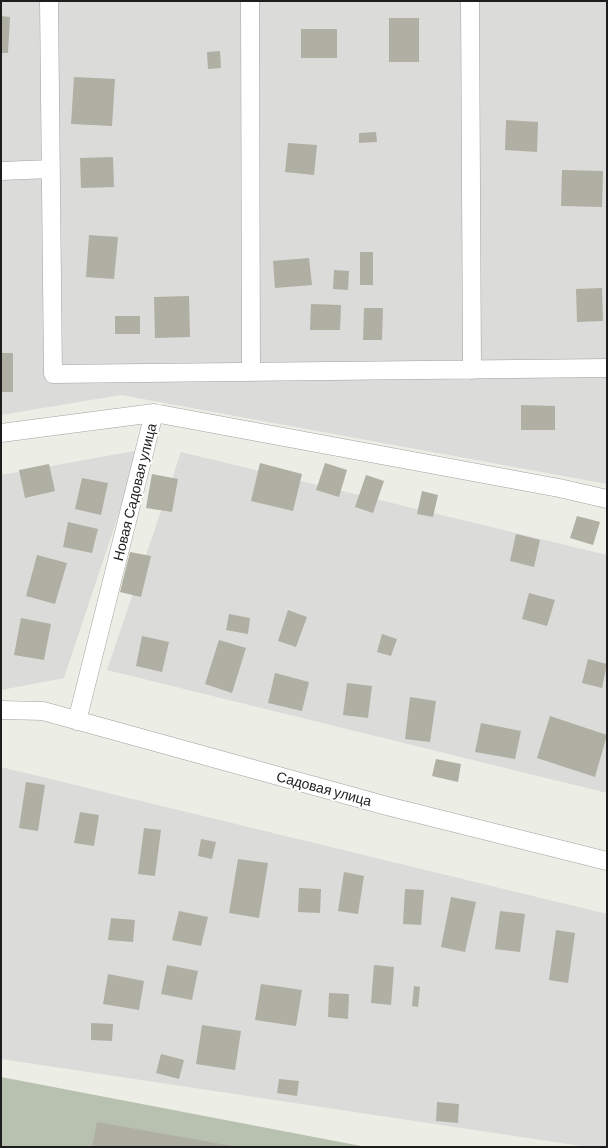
<!DOCTYPE html>
<meta charset="utf-8">
<style>
body{margin:0}
#map{position:relative;width:608px;height:1148px;overflow:hidden;background:#ecede4;font-family:Barlow,sans-serif}
canvas{display:block}
.frame{position:absolute;inset:0;border:2px solid #1d1d1d;pointer-events:none}
</style>
<div id="map">
<canvas width="608" height="1148"></canvas>
<div class="frame"></div>
</div>
<script>
const ctx = document.querySelector('canvas').getContext('2d');
ctx.lineJoin = 'round';
function fill(path, color) { ctx.fillStyle = color; ctx.fill(path, 'evenodd'); }
const shape = rows => new Path2D(rows.map(r => 'M' + r).join(''));
function stroke(path, color, width, dash) { ctx.strokeStyle = color; ctx.lineWidth = width; ctx.lineCap = dash ? 'butt' : 'round'; ctx.setLineDash(dash || []); ctx.stroke(path); }
function label(font, color, halo, rows, align = 'center') {
  ctx.font = font + ' Barlow,sans-serif'; ctx.lineWidth = 4; ctx.setLineDash([]); ctx.textBaseline = 'middle'; ctx.strokeStyle = halo; ctx.fillStyle = color; for (const [text, x, y, turn = 0] of rows) {
    ctx.save(); ctx.translate(x, y); ctx.rotate((+turn || 0) * Math.PI / 180); ctx.textAlign = isNaN(turn) ? turn : align; if (halo) ctx.strokeText(text, 0, 0); ctx.fillText(text, 0, 0); ctx.restore();
  }
}
fill(shape([
 [1,1,607,1,607,484,121,395,1,415],
 [140,450,64,678,1,690,1,475],
 [181,452,607,555,607,793,107,670],
 [1,767,607,914,607,1147,588,1147,1,1059]
]), '#dbdbda');
fill(shape([
 [1,1077,361,1146,361,1147,1,1147]
]), '#b8c1b0');
fill(shape([
 [1,16,10,17,8,53,1,53],
 [389,18,419,18,419,62,389,62],
 [301,29,337,29,337,58,301,58],
 [220,51,221,68,208,69,207,52],
 [74,77,115,79,112,126,71,124],
 [506,120,538,122,537,152,505,150],
 [376,132,377,142,359,143,359,133],
 [288,143,317,145,314,175,285,172],
 [113,157,114,187,81,188,80,158],
 [562,170,603,171,602,207,561,206],
 [89,235,118,237,114,279,86,277],
 [360,252,373,252,373,285,360,285],
 [309,258,312,285,275,288,273,261],
 [334,270,349,271,348,290,333,289],
 [602,288,603,321,577,322,576,289],
 [189,296,190,337,155,338,154,297],
 [311,304,341,305,340,330,310,330],
 [364,308,383,308,382,340,363,340],
 [115,316,140,316,140,334,115,334],
 [1,353,13,353,13,392,1,392],
 [521,405,555,406,555,430,521,430],
 [260,463,302,474,293,511,251,501],
 [325,463,347,470,339,497,316,490],
 [49,464,55,491,25,498,19,470],
 [152,474,178,479,172,512,146,508],
 [366,475,384,481,373,513,355,507],
 [82,478,108,483,101,515,75,509],
 [422,491,438,495,433,517,417,514],
 [577,516,600,522,593,545,570,538],
 [68,522,98,529,92,553,63,547],
 [516,534,540,540,534,567,510,561],
 [130,552,151,556,141,597,120,592],
 [37,555,67,563,55,604,26,596],
 [529,593,555,600,547,626,522,619],
 [288,610,307,617,296,647,278,641],
 [229,614,250,618,248,634,226,630],
 [21,618,51,624,44,660,14,655],
 [382,634,397,639,391,656,377,652],
 [142,636,169,642,162,672,136,666],
 [219,640,246,648,232,693,205,684],
 [588,659,607,664,602,688,582,683],
 [275,673,309,682,302,711,268,703],
 [347,683,372,686,368,718,343,715],
 [410,697,436,701,430,742,405,739],
 [550,716,607,735,595,777,537,758],
 [481,723,521,731,515,759,475,752],
 [436,759,461,764,458,782,432,776],
 [26,782,45,785,38,831,19,828],
 [80,812,99,815,94,846,74,843],
 [144,828,161,830,155,876,138,874],
 [201,839,216,842,212,859,198,856],
 [238,859,268,863,259,918,229,913],
 [344,872,364,876,358,914,338,911],
 [299,888,321,889,320,913,298,912],
 [405,889,424,890,421,925,403,924],
 [451,897,476,902,465,952,441,947],
 [179,911,208,917,201,946,172,940],
 [500,911,525,914,520,952,495,949],
 [111,918,135,920,133,942,108,940],
 [556,930,575,933,568,983,549,980],
 [167,965,198,971,192,1000,161,994],
 [374,965,394,967,391,1005,371,1003],
 [108,974,144,981,139,1010,103,1004],
 [261,984,302,990,296,1026,255,1020],
 [414,986,420,987,418,1007,412,1006],
 [329,993,349,994,348,1019,328,1017],
 [91,1023,113,1024,112,1041,91,1040],
 [202,1025,241,1031,235,1070,196,1064],
 [161,1054,184,1060,179,1079,156,1073],
 [279,1079,299,1081,297,1096,277,1093],
 [437,1102,459,1104,458,1123,436,1121],
 [97,1122,232,1146,232,1147,92,1147]
]), '#afafa3');
const minor = shape([
 [49,1,53,374,607,368],
 [250,1,251,372],
 [470,1,472,370],
 [1,171,51,169],
 [154,413,559,488,607,499],
 [1,433,154,413,77,721],
 [1,710,43,711,387,806,607,861]
]);
stroke(minor, '#a1a1a1', 19);
stroke(minor, '#fff', 18);
label('14px', '#1d1d1d', '#fff', [
 ["Новая Садовая улица",135,492,-76],
 ["Садовая улица",324,789,15]
]);
</script>
